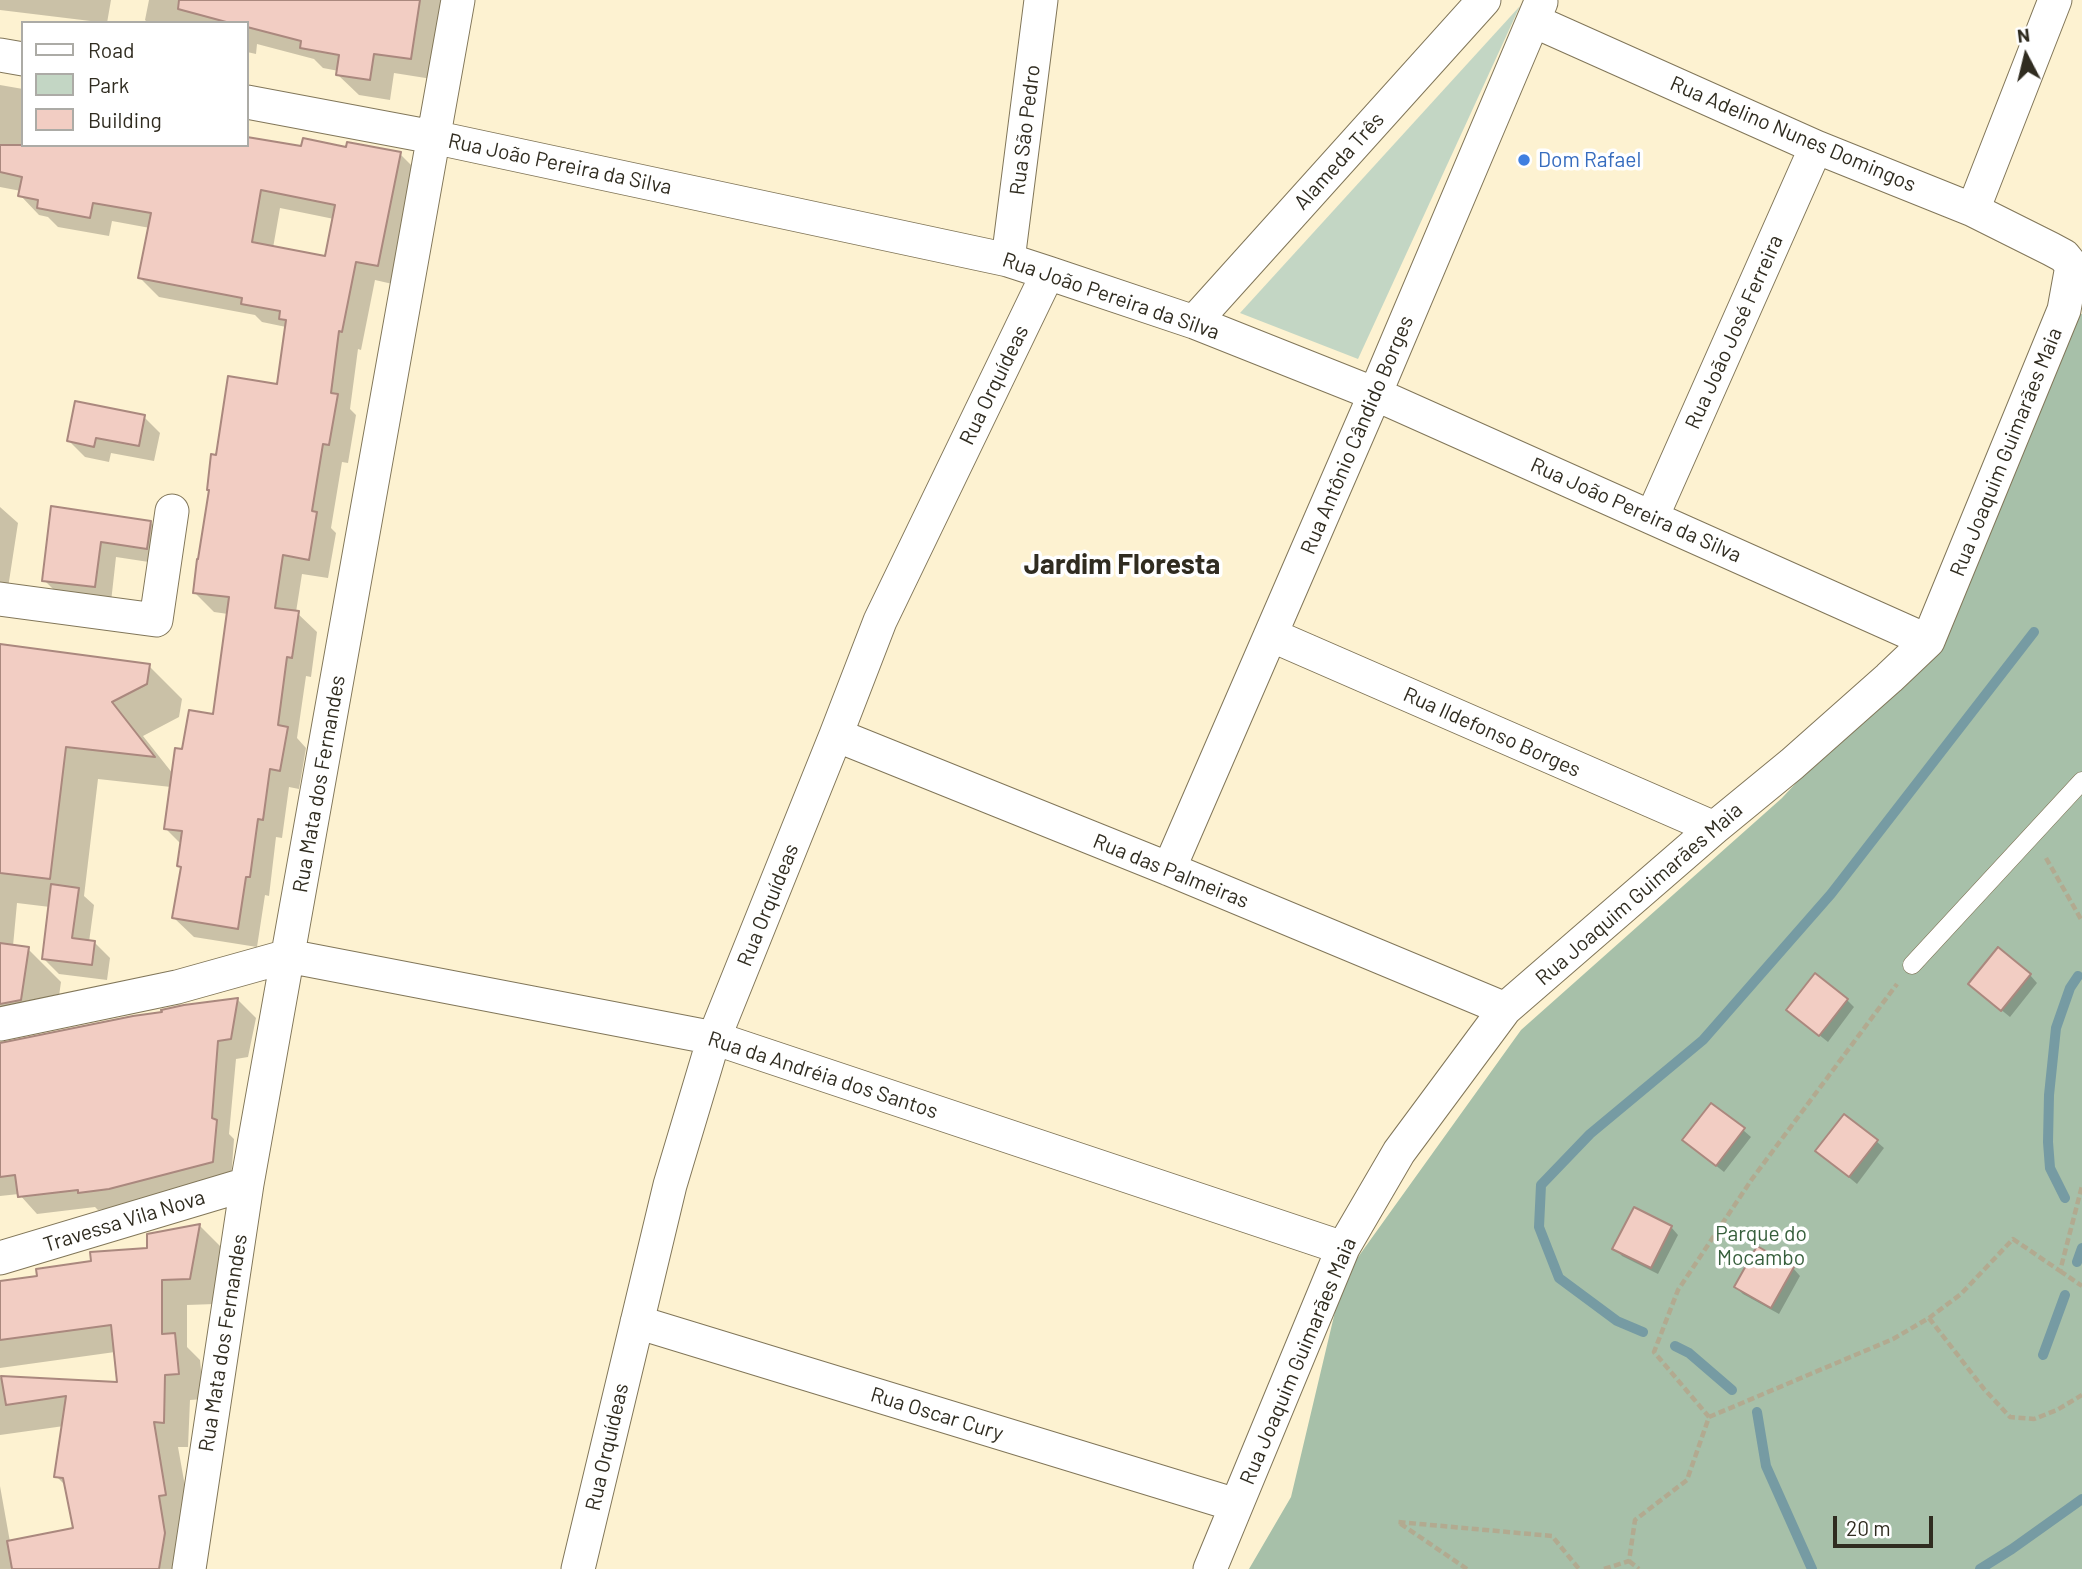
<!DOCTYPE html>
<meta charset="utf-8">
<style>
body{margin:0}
#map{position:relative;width:2082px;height:1569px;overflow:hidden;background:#fdf2d1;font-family:Barlow,sans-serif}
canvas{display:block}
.legend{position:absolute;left:21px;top:21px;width:228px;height:126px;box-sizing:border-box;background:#fff;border:2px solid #acaba6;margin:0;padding:9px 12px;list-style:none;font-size:21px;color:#302c20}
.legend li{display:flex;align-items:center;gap:14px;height:35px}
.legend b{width:35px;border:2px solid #acaba6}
.north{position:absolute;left:1991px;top:21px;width:70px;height:70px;-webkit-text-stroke:5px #fff;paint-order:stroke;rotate:353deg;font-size:19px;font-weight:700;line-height:28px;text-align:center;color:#302c20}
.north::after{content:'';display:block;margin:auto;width:24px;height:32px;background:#302c20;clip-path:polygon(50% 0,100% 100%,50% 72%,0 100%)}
.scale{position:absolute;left:1833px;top:1516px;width:100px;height:32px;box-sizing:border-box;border:4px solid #302c20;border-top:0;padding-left:9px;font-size:21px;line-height:24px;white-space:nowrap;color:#302c20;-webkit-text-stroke:5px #fff;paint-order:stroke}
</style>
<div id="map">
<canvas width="2082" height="1569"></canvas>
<ul class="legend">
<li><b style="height:9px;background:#fff"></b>Road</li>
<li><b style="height:19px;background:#c3d6c4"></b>Park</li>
<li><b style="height:19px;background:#f2cdc3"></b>Building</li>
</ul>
<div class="north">N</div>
<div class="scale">20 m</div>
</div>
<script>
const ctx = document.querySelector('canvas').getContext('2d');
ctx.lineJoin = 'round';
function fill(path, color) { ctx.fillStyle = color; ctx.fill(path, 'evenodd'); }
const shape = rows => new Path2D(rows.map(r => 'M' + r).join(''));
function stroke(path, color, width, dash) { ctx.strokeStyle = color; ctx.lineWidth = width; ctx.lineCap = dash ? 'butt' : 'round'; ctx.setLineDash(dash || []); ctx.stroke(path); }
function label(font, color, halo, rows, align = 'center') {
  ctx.font = font + ' Barlow,sans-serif'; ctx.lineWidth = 7; ctx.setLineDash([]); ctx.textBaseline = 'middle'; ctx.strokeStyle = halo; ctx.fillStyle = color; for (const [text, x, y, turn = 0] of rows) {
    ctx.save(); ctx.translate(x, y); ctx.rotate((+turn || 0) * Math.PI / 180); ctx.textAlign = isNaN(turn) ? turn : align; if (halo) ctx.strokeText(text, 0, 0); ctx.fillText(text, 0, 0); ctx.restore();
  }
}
fill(shape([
 [1520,6,1358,359,1240,313]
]), '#c3d6c4');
fill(shape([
 [2064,310,2082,314,2082,1569,1249,1569,1291,1497,1343,1278,1521,1030,1782,798,1928,641]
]), '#a7c0a9');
fill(shape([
 [0,0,111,0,107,23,0,10],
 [149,0,443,0,432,79,394,73,390,100,359,95,338,75,339,71,323,68,314,59,257,44,256,54,247,52,247,23,148,23,145,20],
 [0,85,23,89,23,145,247,145,247,138,303,148,347,149,400,154,419,173,397,285,375,280,361,350,358,349,350,409,356,415,348,463,342,462,331,528,336,533,328,578,302,574,296,612,317,632,311,677,306,676,297,738,306,748,299,789,289,787,282,838,276,837,269,896,265,895,257,947,194,937,174,918,182,869,179,866,182,845,165,828,171,787,98,779,84,896,94,905,89,942,94,942,110,958,107,980,59,974,44,959,50,907,17,903,13,946,28,949,61,982,55,1024,0,1016,0,646,149,666,182,699,179,717,143,736,173,774,183,751,214,716,228,614,214,612,195,593,217,457,278,386,286,327,262,322,255,315,159,297,140,278,150,228,112,221,109,236,58,227,48,217,39,215,20,195,21,191,0,187],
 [280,208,334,219,326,258,273,248],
 [144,417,160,433,154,461,111,453,109,462,85,457,69,441],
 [0,507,18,523,8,588,0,587],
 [53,508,150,522,166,538,162,564,116,557,111,602,60,596,44,580],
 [2030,975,2037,983,2010,1017,1978,991],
 [238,1000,256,1018,248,1057,236,1059,229,1134,234,1139,231,1180,128,1206,98,1210,95,1207,37,1214,19,1194,0,1196,0,1057,184,1007],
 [1847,1000,1854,1007,1828,1042,1788,1010],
 [1743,1130,1751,1137,1724,1172,1684,1140],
 [1876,1141,1884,1148,1857,1184,1817,1151],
 [200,1226,225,1251,215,1304,187,1305,187,1347,200,1360,204,1399,190,1400,188,1447,178,1447,191,1520,188,1569,0,1569,0,1486,10,1542,75,1530,66,1486,56,1476,64,1426,0,1435,0,1378,119,1383,115,1352,0,1368,0,1283,39,1277,149,1249,149,1236],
 [1671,1227,1678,1235,1658,1274,1622,1256,1615,1248],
 [1793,1268,1800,1276,1779,1314,1743,1294,1736,1287]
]), '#0003');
stroke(shape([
 [2065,1198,2050,1168,2048,1142,2049,1095,2056,1028,2070,988,2078,976],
 [2077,1262,2082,1248],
 [1643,1332,1617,1321,1559,1278,1539,1227,1541,1185,1590,1134,1703,1040,1831,894,2034,632],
 [1675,1346,1689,1353,1732,1390],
 [2043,1355,2065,1295],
 [1757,1412,1766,1466,1812,1569],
 [1980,1569,2012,1549,2082,1499]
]), '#769ba3', 10);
const building = shape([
 [179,0,420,0,411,59,374,54,370,80,336,75,339,55,300,48,301,41,247,27,247,23,230,23,178,9,179,0],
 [247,137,301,146,303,138,346,147,347,142,401,152,378,266,356,262,342,332,339,331,331,393,338,394,329,445,323,444,312,511,317,512,309,560,283,555,275,608,299,611,292,658,287,657,278,725,288,727,280,771,270,769,263,820,258,819,250,877,246,877,238,929,172,918,181,867,177,866,182,831,164,829,175,748,182,749,189,710,213,714,229,597,193,593,197,559,198,559,209,490,207,490,211,454,216,455,228,376,277,384,286,320,279,319,280,311,241,304,242,298,138,278,151,213,93,203,90,218,37,208,38,200,18,196,22,177,0,172,0,145,247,145,247,137],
 [261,190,335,205,325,256,252,242,261,190],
 [75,401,145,415,139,446,96,438,94,447,67,441,75,401],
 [51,506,151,521,147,549,101,542,95,587,42,581,51,506],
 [0,644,150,664,147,684,112,702,155,757,66,747,50,879,0,873,0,644],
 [51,884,79,888,72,938,95,941,92,965,42,959,51,884],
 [0,943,29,947,21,1000,0,1004,0,943],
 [1998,947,2031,974,2001,1011,1968,984,1998,947],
 [1815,973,1848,999,1819,1036,1786,1010,1815,973],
 [238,998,231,1039,218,1041,212,1118,217,1120,213,1162,109,1189,78,1193,78,1190,18,1197,15,1175,0,1177,0,1043,133,1016,162,1012,161,1010,184,1005,238,998],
 [1711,1103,1745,1128,1716,1166,1682,1140,1711,1103],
 [1844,1114,1878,1140,1849,1177,1815,1151,1844,1114],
 [1634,1207,1672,1226,1651,1268,1612,1249,1634,1207],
 [200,1224,190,1279,162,1280,162,1334,175,1333,179,1374,165,1375,164,1423,154,1422,166,1495,159,1496,165,1533,159,1569,12,1569,7,1541,73,1528,63,1478,54,1477,66,1396,6,1405,1,1376,117,1382,111,1325,0,1340,0,1281,37,1276,36,1269,91,1261,90,1252,147,1248,147,1234,200,1224],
 [1757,1246,1794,1267,1771,1308,1734,1287,1757,1246]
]);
fill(building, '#f2cdc3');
stroke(building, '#aa887e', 2);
const lane = shape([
 [1912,965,2082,781]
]);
const street = shape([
 [0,55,23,59],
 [247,102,433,137,1008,260,1048,273,1194,322,1375,394,1928,641],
 [1973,210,2055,0],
 [1008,260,1041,0],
 [1194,322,1484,0],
 [1652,517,1816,147],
 [0,599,156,620,172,511],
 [1271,635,1714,828],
 [836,735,1169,869,1505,1009],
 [1169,869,1375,394,1541,2],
 [0,1024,177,987,288,956,714,1038,1343,1248],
 [0,1258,247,1184],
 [637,1322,1236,1505],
 [189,1569,247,1184,458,0],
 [578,1569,670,1185,714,1038,836,735,880,621,1048,273],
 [1210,1569,1343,1248,1399,1152,1505,1009,1714,828,1792,764,1889,678,1928,641,2064,310,2072,266,2064,256,2051,249,1973,210,1816,147,1534,21]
]);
stroke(lane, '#817659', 19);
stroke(street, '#817659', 35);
stroke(shape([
 [2046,858,2082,921],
 [2060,1271,2082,1286],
 [1929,1318,1984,1389,2010,1417,2034,1419,2057,1410,2082,1395],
 [1709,1417,1893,1339,1929,1318,1961,1294,2013,1239,2060,1271,2082,1186],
 [1629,1561,1639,1569],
 [1467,1569,1398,1522,1552,1536,1579,1569],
 [1604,1569,1629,1561,1635,1520,1687,1480,1709,1417,1654,1352,1678,1290,1752,1179,1897,984]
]), '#b2aa90', 4.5, [7, 3.5]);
stroke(lane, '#fff', 18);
stroke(street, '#fff', 33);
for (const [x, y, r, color] of [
 [1524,160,7,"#3f7fe0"]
]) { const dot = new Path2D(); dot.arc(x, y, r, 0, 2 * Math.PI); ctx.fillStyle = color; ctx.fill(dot); stroke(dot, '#fff', 2.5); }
label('21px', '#302c20', '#fff', [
 ["Rua São Pedro",1025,130,-83],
 ["Rua Adelino Nunes Domingos",1793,134,23],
 ["Alameda Três",1339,161,-48],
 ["Rua João Pereira da Silva",560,164,12],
 ["Rua João Pereira da Silva",1111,296,19],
 ["Rua João José Ferreira",1734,332,-66],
 ["Rua Orquídeas",994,385,-64],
 ["Rua Antônio Cândido Borges",1357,435,-67],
 ["Rua Joaquim Guimarães Maia",2006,452,-68],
 ["Rua João Pereira da Silva",1636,510,24],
 ["Rua Ildefonso Borges",1492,732,24],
 ["Rua Mata dos Fernandes",319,784,-80],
 ["Rua das Palmeiras",1171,871,22],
 ["Rua Joaquim Guimarães Maia",1639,894,-41],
 ["Rua Orquídeas",768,905,-68],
 ["Rua da Andréia dos Santos",823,1075,18],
 ["Travessa Vila Nova",124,1221,-17],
 ["Rua Mata dos Fernandes",223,1343,-81],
 ["Rua Joaquim Guimarães Maia",1298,1361,-67],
 ["Rua Oscar Cury",937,1414,17],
 ["Rua Orquídeas",607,1447,-77]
]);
label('21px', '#366cbe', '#fff', [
 ["Dom Rafael",1538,160]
], 'left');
label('21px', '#375f3c', '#fff', [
 ["Parque do",1761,1234],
 ["Mocambo",1761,1258]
]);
label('bold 28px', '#302c20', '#fff', [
 ["Jardim Floresta",1122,565]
]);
</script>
